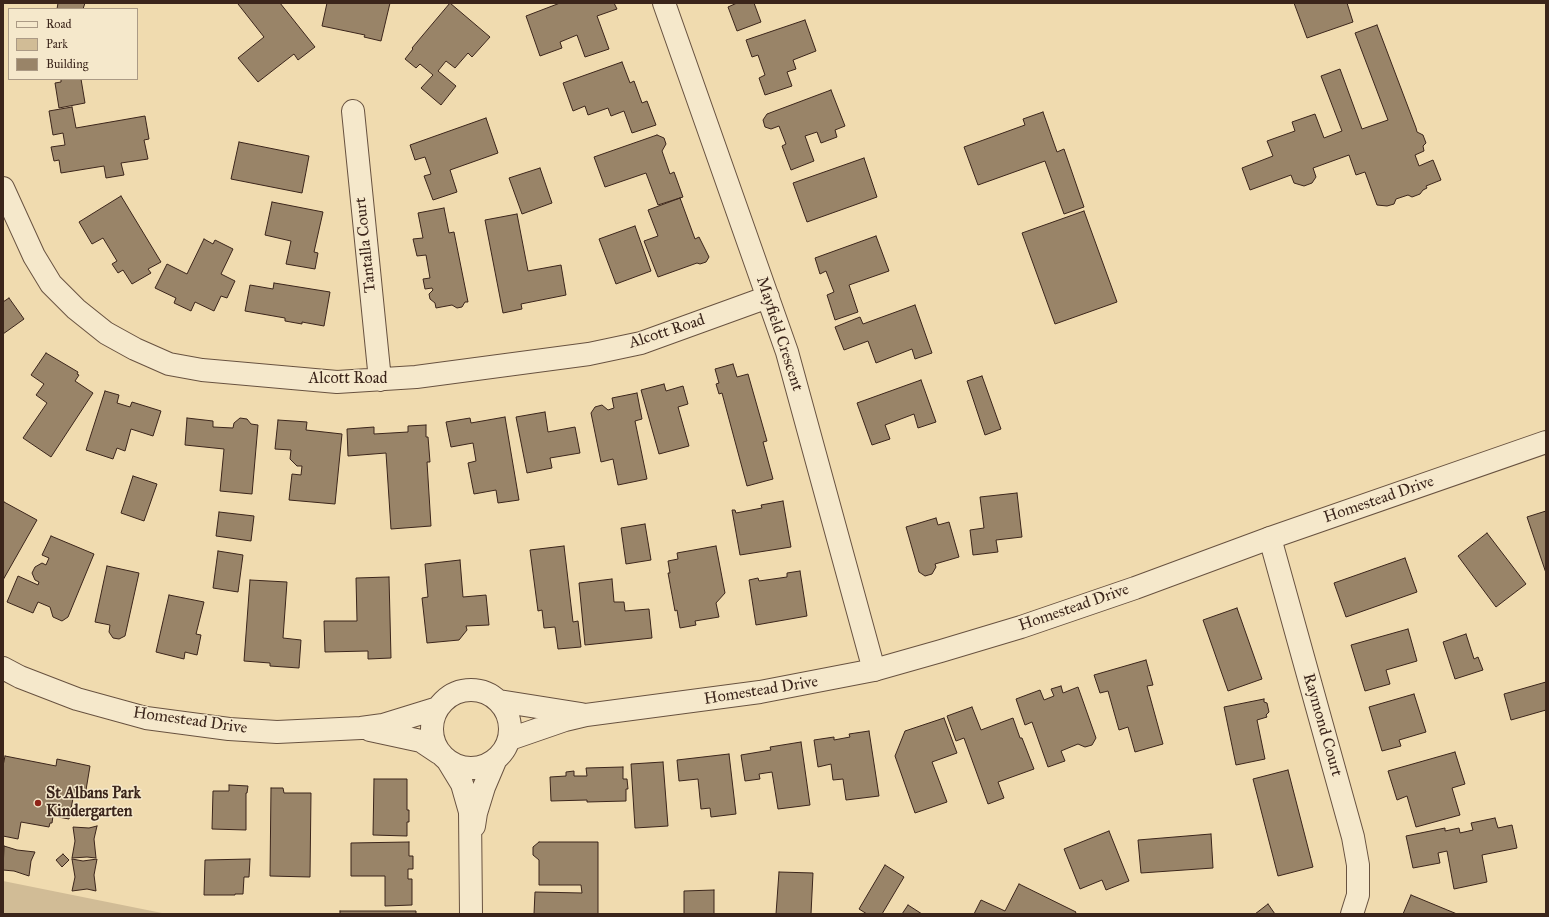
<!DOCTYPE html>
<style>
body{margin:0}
#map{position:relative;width:1549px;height:917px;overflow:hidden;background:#f0dbaf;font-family:"IM FELL Great Primer",serif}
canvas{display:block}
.frame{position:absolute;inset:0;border:4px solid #3b251b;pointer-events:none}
.legend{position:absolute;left:8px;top:8px;width:130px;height:72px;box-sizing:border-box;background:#f5e8cb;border:1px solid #ab9a85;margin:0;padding:5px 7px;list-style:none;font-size:12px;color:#3b251b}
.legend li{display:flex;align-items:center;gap:8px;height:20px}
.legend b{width:20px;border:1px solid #ab9a85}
</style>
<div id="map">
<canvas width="1549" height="917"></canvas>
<div class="frame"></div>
<ul class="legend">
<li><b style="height:5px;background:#f5e8cb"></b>Road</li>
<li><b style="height:11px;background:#d1bc96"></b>Park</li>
<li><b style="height:11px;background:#998468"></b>Building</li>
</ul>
</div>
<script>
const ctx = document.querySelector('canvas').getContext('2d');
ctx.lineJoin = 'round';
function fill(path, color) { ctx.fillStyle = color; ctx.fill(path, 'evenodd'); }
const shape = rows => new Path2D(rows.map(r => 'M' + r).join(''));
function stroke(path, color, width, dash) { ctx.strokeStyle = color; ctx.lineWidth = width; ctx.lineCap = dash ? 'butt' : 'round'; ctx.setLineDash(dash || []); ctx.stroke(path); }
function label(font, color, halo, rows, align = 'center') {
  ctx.font = font + ' "IM FELL Great Primer",serif'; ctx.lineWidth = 3; ctx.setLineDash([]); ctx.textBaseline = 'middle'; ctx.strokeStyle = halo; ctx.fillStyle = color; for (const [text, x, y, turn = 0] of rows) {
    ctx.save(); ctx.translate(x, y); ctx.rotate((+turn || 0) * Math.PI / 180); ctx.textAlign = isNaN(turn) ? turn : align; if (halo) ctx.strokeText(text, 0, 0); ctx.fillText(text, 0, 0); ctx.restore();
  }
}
fill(shape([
 [3,881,167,914,3,914]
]), '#d1bc96');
const building = shape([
 [58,3,85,3,83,9,57,9,58,3],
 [240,3,280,3,315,47,298,60,294,54,258,82,238,58,264,37,238,4,240,3],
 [327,3,390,3,381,41,364,37,365,35,322,26,327,3],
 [450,3,490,37,472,57,468,53,455,68,446,61,438,71,456,86,441,105,421,88,433,75,420,64,416,68,405,59,413,49,412,48,450,3],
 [560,3,614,3,617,9,597,16,609,49,585,57,577,35,560,42,562,48,540,56,526,16,560,3],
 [737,3,754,3,761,22,737,31,728,7,737,3],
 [1294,3,1347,3,1353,22,1307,38,1294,3],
 [805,20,816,51,793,60,796,69,787,72,792,86,765,95,759,78,765,75,758,55,752,57,746,40,805,20],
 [1377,25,1416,128,1417,132,1423,135,1426,143,1423,146,1424,151,1415,155,1419,166,1433,160,1441,180,1426,186,1427,188,1423,190,1420,194,1412,197,1408,195,1396,199,1394,204,1387,206,1377,205,1365,172,1356,175,1349,155,1313,168,1316,177,1312,183,1304,186,1294,183,1291,175,1250,190,1242,168,1273,156,1267,141,1295,131,1292,122,1315,114,1324,138,1342,131,1321,76,1340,69,1362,129,1388,120,1355,33,1377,25],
 [622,62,630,83,634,81,642,103,647,101,656,125,632,133,624,111,611,116,608,108,588,115,585,106,573,111,563,83,622,62],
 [61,79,81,79,85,103,59,108,55,83,61,82,61,79],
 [831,90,845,126,835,130,837,137,821,143,817,132,805,136,814,161,791,170,782,146,786,144,779,126,771,129,765,127,763,120,767,114,831,90],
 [72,107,76,128,145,116,149,139,144,140,148,159,121,163,124,175,106,178,104,166,61,173,59,160,54,161,51,147,65,145,63,133,53,135,49,111,72,107],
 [1043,112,1057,152,1064,149,1084,207,1064,214,1045,161,978,185,964,147,1025,125,1023,119,1043,112],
 [486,118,498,153,450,170,457,192,433,200,424,176,431,174,425,157,415,160,410,145,486,118],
 [657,135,664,138,666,144,662,151,670,174,674,172,683,197,658,205,646,173,605,187,594,157,657,135],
 [239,142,309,156,302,193,231,179,239,142],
 [864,158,877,197,807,222,793,183,864,158],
 [540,168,552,203,522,214,509,178,540,168],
 [121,196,161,262,148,269,151,273,132,284,123,270,118,273,112,264,117,261,103,238,92,244,79,222,121,196],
 [680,198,695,239,699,237,709,257,706,262,700,264,697,263,658,277,644,241,658,236,648,210,680,198],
 [272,202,323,212,314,252,318,253,315,269,286,264,291,241,265,235,272,202],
 [444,208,449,233,454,232,468,302,465,302,462,307,457,308,452,305,436,308,435,303,430,299,429,294,433,290,432,288,425,289,423,279,430,278,426,255,417,256,413,239,423,238,418,213,444,208],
 [1084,211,1117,302,1055,324,1022,233,1084,211],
 [517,214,528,271,561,265,566,295,521,304,522,309,503,313,485,220,517,214],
 [635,226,651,271,616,284,599,239,635,226],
 [876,236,889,271,849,285,858,312,835,320,827,295,834,292,826,271,820,274,815,258,876,236],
 [204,239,213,244,215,240,233,249,221,274,235,281,227,298,221,296,214,311,195,302,191,311,174,303,176,298,155,288,167,264,187,274,204,239],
 [274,283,330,292,324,326,302,322,302,324,285,321,285,318,245,311,250,285,273,289,274,283],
 [9,298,24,319,3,334,3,302,9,298],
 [915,305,932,353,915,359,912,349,876,363,868,341,844,350,835,327,860,317,863,324,915,305],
 [46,353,78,372,77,374,79,375,75,381,93,393,51,457,23,438,47,403,36,395,44,384,31,375,46,353],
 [733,364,737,377,748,374,767,441,763,442,773,479,747,486,722,393,719,394,716,384,719,383,715,369,733,364],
 [982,376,1001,429,985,435,967,381,982,376],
 [921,380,936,422,918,428,914,414,885,425,890,439,872,445,857,403,921,380],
 [664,384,666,391,683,386,688,404,678,407,689,446,659,454,641,390,664,384],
 [105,391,119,395,117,403,130,407,132,402,161,411,153,436,131,429,125,451,117,448,113,459,86,450,105,391],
 [637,393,642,419,635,421,647,479,618,485,613,459,601,462,591,413,595,407,602,405,608,410,614,408,612,398,637,393],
 [545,412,548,432,575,427,580,453,550,458,552,468,527,473,516,417,545,412],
 [505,417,519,500,498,503,496,490,474,494,468,463,476,461,473,443,451,447,446,422,470,418,471,423,505,417],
 [187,418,213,421,213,427,233,428,234,423,240,418,247,419,251,424,258,425,252,494,220,491,224,449,185,445,187,418],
 [278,420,307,422,306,430,342,434,335,504,289,500,292,474,301,475,302,466,297,466,290,459,291,450,275,449,278,420],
 [426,425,426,437,428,437,430,462,427,462,431,526,391,529,386,453,348,456,347,429,374,427,374,434,408,432,408,426,426,425],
 [133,476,157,484,144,521,121,513,133,476],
 [1017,493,1022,537,996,540,998,552,973,555,970,530,984,528,980,497,1017,493],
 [783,501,791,547,740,555,732,510,735,510,736,513,762,508,761,505,783,501],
 [4,502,37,520,3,580,3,503,4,502],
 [1546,511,1546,573,1527,517,1546,511],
 [219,512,254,516,251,541,216,536,219,512],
 [936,518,938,525,949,522,959,557,935,564,936,567,932,574,925,576,919,572,906,527,936,518],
 [645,524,651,560,626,564,621,528,645,524],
 [1487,533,1526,584,1496,607,1458,556,1487,533],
 [51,536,94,554,68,617,62,621,53,617,50,607,38,602,33,613,7,602,18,576,38,585,39,582,35,580,32,573,35,567,42,563,46,565,49,558,42,555,51,536],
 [564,546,573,622,578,621,581,647,558,649,555,627,544,628,542,610,538,611,530,550,564,546],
 [716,546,725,593,716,603,719,617,695,621,696,625,680,628,677,610,675,611,668,573,670,573,668,561,678,559,677,553,716,546],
 [218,551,243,555,238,592,213,588,218,551],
 [1405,558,1417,592,1346,617,1334,583,1405,558],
 [460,560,463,597,486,595,489,625,466,626,467,630,459,640,427,643,422,598,428,597,425,564,460,560],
 [107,566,139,573,125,636,119,639,113,638,109,632,110,625,95,622,107,566],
 [800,571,807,616,756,625,749,580,758,578,759,581,787,577,787,573,800,571],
 [389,577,391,658,368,659,368,651,325,652,324,621,357,621,356,578,389,577],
 [612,579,614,602,624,602,625,611,649,609,652,638,585,645,579,583,612,579],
 [250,580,287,582,283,638,301,640,299,668,270,666,270,663,244,661,250,580],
 [169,595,204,602,196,634,201,635,197,655,185,652,184,659,156,652,169,595],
 [1237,608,1262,679,1228,691,1203,620,1237,608],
 [1408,629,1417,661,1386,670,1390,684,1365,691,1351,645,1408,629],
 [1466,634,1474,659,1478,657,1483,670,1455,679,1443,642,1466,634],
 [1146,660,1153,685,1147,686,1163,744,1135,752,1128,727,1119,730,1108,691,1100,693,1094,675,1146,660],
 [1546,682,1546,710,1511,720,1504,694,1546,682],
 [1061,686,1063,693,1078,687,1096,738,1092,745,1085,747,1078,744,1061,751,1065,761,1048,767,1032,722,1025,725,1016,699,1040,690,1044,700,1054,696,1051,689,1061,686],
 [1414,694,1426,732,1399,740,1401,746,1382,751,1369,707,1414,694],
 [1264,699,1264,702,1267,703,1269,712,1266,715,1267,717,1257,720,1265,759,1236,765,1224,707,1264,699],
 [972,707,981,730,1013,718,1020,738,1022,738,1034,769,998,782,1004,798,988,804,964,738,956,741,947,716,972,707],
 [944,718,957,753,932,762,947,802,915,813,895,756,905,731,944,718],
 [869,731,879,796,846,800,843,779,833,780,831,764,818,767,814,740,834,737,834,740,850,737,849,734,869,731],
 [801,742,810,805,778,809,772,772,759,774,760,779,745,781,741,755,771,750,770,747,801,742],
 [1455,752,1465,784,1452,788,1460,815,1416,827,1407,796,1397,800,1388,771,1455,752],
 [729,754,736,814,711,817,710,808,701,809,698,779,679,781,677,760,729,754],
 [5,756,56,766,57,759,90,766,86,790,75,788,69,819,53,816,52,823,50,823,49,827,21,822,18,839,3,836,3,766,5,756],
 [663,762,668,826,635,828,631,764,663,762],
 [623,767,623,779,627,779,628,789,626,789,626,801,587,802,587,800,551,801,550,777,566,776,566,772,574,771,574,776,587,776,586,768,623,767],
 [1288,770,1313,867,1278,876,1253,779,1288,770],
 [374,779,407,779,407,810,409,810,409,822,407,822,407,836,373,835,374,779],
 [229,785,248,786,247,793,246,793,246,830,212,829,213,791,229,791,229,785],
 [271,788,283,788,284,793,311,793,310,877,270,876,271,788],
 [1495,818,1498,828,1512,825,1517,848,1482,855,1487,882,1454,889,1447,851,1438,853,1440,863,1413,868,1406,836,1445,828,1445,831,1459,828,1460,833,1473,830,1471,823,1495,818],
 [97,826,94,839,96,858,87,857,72,858,75,841,73,827,89,828,97,826],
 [1109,831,1129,881,1106,890,1102,880,1080,889,1064,849,1109,831],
 [1211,834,1213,868,1141,873,1138,840,1211,834],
 [409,842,409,856,413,856,413,869,408,869,408,879,412,879,412,905,385,906,385,876,351,876,351,843,409,842],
 [539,842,598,842,598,914,534,914,535,892,582,893,581,885,539,885,539,860,533,855,533,847,539,842],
 [4,846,17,850,35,852,31,861,29,876,14,871,3,870,4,846],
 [63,854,69,860,62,867,56,860,63,854],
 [72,859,83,861,97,859,94,875,96,891,87,889,72,891,75,877,72,859],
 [250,859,249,877,244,877,243,894,235,894,235,895,204,895,205,860,250,859],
 [885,865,904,877,882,914,867,914,859,909,885,865],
 [779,872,813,873,811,914,776,914,779,872],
 [1019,884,1076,912,1075,914,974,914,981,900,1005,911,1019,884],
 [714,890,714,914,684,914,684,891,714,890],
 [1411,895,1457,914,1403,914,1411,895],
 [1268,904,1275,914,1255,914,1268,904],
 [908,905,922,914,902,914,908,905],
 [340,911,416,911,416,914,340,914,340,911]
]);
fill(building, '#998468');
stroke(building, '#3b251b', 1);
const minor = shape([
 [664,3,787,352,874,670],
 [353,111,380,380],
 [3,188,34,256,51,284,76,309,106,333,135,349,169,364,202,370,337,382,416,377,589,354,641,343,768,297],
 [1270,538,1353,837,1358,865,1358,895,1352,914]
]);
const tertiary = shape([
 [3,668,20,677,77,699,146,718,229,729,277,732,361,728,383,725,438,708],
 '432 729a39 39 0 1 1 78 0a39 39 0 1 1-78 0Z',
 [499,701,581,714],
 [370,730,421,741,439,753],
 [510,739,565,720,586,715,760,692,874,670,941,651,1021,627,1135,588,1270,538,1546,442],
 [448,761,462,784,470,812,471,914],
 [474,826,476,813,484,787,495,761]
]);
stroke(minor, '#685240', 24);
stroke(tertiary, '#685240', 24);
stroke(minor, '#f5e8cb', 22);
stroke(tertiary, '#f5e8cb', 22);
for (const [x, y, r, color] of [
 [38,803,4,"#8f2418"]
]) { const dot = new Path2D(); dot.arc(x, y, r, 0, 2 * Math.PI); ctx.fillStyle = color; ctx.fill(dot); stroke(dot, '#f5e8cb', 1.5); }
label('16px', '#3b251b', '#f5e8cb', [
 ["Tantalla Court",366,245,-96],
 ["Alcott Road",667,332,-18],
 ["Mayfield Crescent",779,334,72],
 ["Alcott Road",348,379],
 ["Homestead Drive",1379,500,-19],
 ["Homestead Drive",1074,608,-19],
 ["Homestead Drive",761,691,-9],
 ["Homestead Drive",190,721,8],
 ["Raymond Court",1322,725,74]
]);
label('bold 16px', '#3b251b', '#f5e8cb', [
 ["St Albans Park",46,794],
 ["Kindergarten",46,812]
], 'left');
</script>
